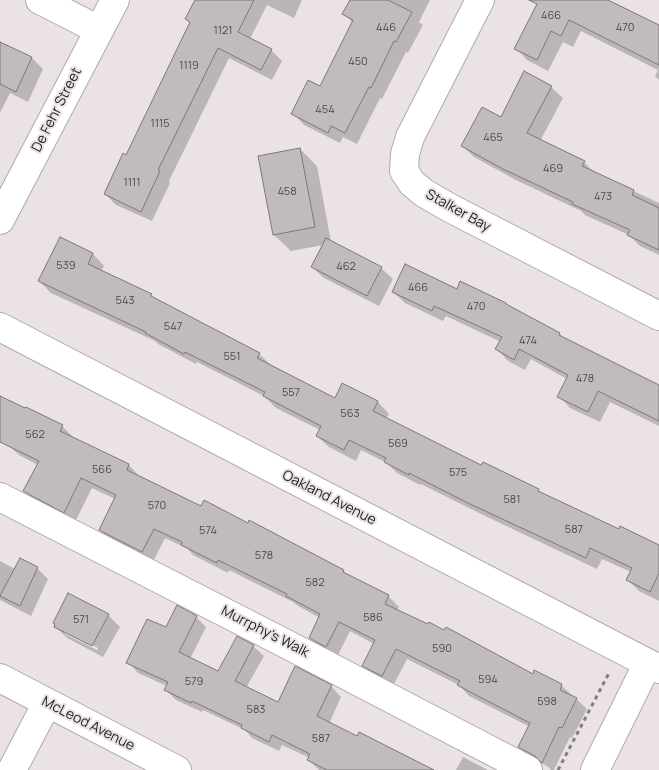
<!DOCTYPE html>
<style>
body{margin:0}
canvas{display:block;background:#eae2e6}
</style>
<canvas width="659" height="770"></canvas>
<script>
const ctx = document.querySelector('canvas').getContext('2d');
ctx.lineJoin = 'round';
function fill(path, color) { ctx.fillStyle = color; ctx.fill(path, 'evenodd'); }
const shape = rows => new Path2D(rows.map(r => 'M' + r).join(''));
function stroke(path, color, width, dash) { ctx.strokeStyle = color; ctx.lineWidth = width; ctx.lineCap = dash ? 'butt' : 'round'; ctx.setLineDash(dash || []); ctx.stroke(path); }
function label(font, color, halo, rows, align = 'center') {
  ctx.font = font + ' Manrope,sans-serif'; ctx.lineWidth = 4; ctx.setLineDash([]); ctx.textBaseline = 'middle'; ctx.strokeStyle = halo; ctx.fillStyle = color; for (const [text, x, y, turn = 0] of rows) {
    ctx.save(); ctx.translate(x, y); ctx.rotate((+turn || 0) * Math.PI / 180); ctx.textAlign = isNaN(turn) ? turn : align; if (halo) ctx.strokeText(text, 0, 0); ctx.fillText(text, 0, 0); ctx.restore();
  }
}
fill(shape([
 [196,0,302,0,294,18,267,5,250,39,271,50,282,61,272,80,229,58,169,181,170,183,152,221,116,205,105,194,126,156,191,24,186,19],
 [351,0,430,0,419,22,423,25,408,53,406,52,382,99,380,98,357,144,343,137,340,143,304,125,293,113,320,88,353,23,344,14],
 [540,0,605,0,659,27,659,80,655,76,658,70,581,31,573,47,563,42,548,71,527,60,516,48],
 [0,44,32,58,43,69,28,102,10,93,0,113],
 [551,87,563,98,540,141,584,162,595,173,659,203,659,255,640,246,629,235,585,215,581,211,516,180,474,157,463,146,501,119],
 [300,149,317,166,331,242,381,268,393,279,379,306,324,278,312,267,323,245,291,251,274,235],
 [60,238,93,254,104,266,101,271,151,295,156,300,259,354,271,365,335,400,343,385,378,402,389,414,386,419,481,467,483,464,619,531,659,546,659,601,639,591,628,580,631,572,602,559,597,569,483,515,421,484,420,485,397,473,387,463,361,450,356,461,329,447,317,436,320,430,276,408,264,396,197,362,196,364,158,344,155,341,51,293,39,281],
 [457,291,508,306,560,334,565,340,659,386,659,426,610,402,600,422,570,408,559,396,567,379,531,359,525,370,508,361,497,349,501,342,446,316,443,321,405,303,393,292],
 [0,398,62,426,73,437,72,438,129,465,139,476,139,477,201,508,343,571,349,577,389,597,399,607,397,611,533,675,561,685,587,709,572,738,570,737,554,770,551,770,547,766,530,758,520,747,530,727,469,696,459,685,407,659,393,686,374,676,363,665,374,644,350,631,337,657,321,649,310,638,320,618,298,606,293,602,229,570,228,573,193,555,188,549,165,538,153,562,111,541,100,530,115,499,92,488,75,522,36,502,25,491,38,465,19,455,9,446,0,442],
 [0,561,15,569,37,568,48,579,31,616,0,600],
 [108,615,120,627,103,657,67,638,55,626,56,625],
 [65,631,98,648,97,650,65,634],
 [196,617,206,627,190,659,218,673,253,646,264,656,246,688,278,704,331,686,341,697,329,724,422,770,319,770,309,760,310,758,282,745,279,751,252,738,245,730,203,710,202,712,176,700,165,689,167,686,138,673,128,662,167,629],
 [463,757,488,770,456,770]
]), '#0003');
const building = shape([
 [195,0,254,0,238,32,272,49,261,70,218,48,158,170,160,171,141,212,104,194,123,153,126,155,190,22,185,19,195,0],
 [350,0,388,0,412,12,396,42,394,41,371,88,369,87,345,133,331,126,328,133,291,114,308,80,320,86,353,20,342,14,350,0],
 [529,0,608,0,659,25,659,65,569,20,561,36,551,31,537,60,514,49,537,4,529,0],
 [0,42,32,57,16,92,0,84,0,42],
 [524,71,552,86,527,133,585,161,582,166,634,190,632,195,659,208,659,250,627,235,630,230,572,204,573,202,503,169,461,146,482,107,501,117,524,71],
 [300,148,315,227,273,235,258,156,300,148],
 [60,237,93,253,88,264,152,294,151,296,260,353,257,358,335,398,342,383,378,401,373,411,481,465,483,462,539,489,538,491,619,529,620,526,659,545,659,573,650,592,626,580,632,568,590,548,586,558,470,504,409,473,409,475,384,462,386,458,349,440,344,450,316,436,321,426,263,396,265,392,185,352,184,354,145,333,146,332,38,281,60,237],
 [326,238,382,267,367,296,311,267,326,238],
 [405,264,457,289,460,281,506,303,506,304,560,333,559,335,659,385,659,421,598,391,588,412,557,397,568,375,519,349,514,360,495,349,502,337,434,306,432,311,392,292,405,264],
 [0,396,25,408,26,407,63,425,60,431,129,464,127,470,201,506,204,500,248,523,249,520,344,570,343,572,389,595,385,604,428,624,429,622,444,630,446,627,533,674,534,670,562,684,560,690,577,698,562,728,559,727,542,763,535,756,518,747,530,723,457,685,460,681,396,649,382,676,362,666,375,640,339,622,326,647,309,638,320,614,286,596,287,594,218,560,217,563,181,545,182,542,154,529,142,552,99,530,116,495,81,478,64,513,23,491,39,461,0,442,0,396],
 [20,558,38,567,20,606,0,596,20,558],
 [68,593,109,614,92,646,54,627,55,624,53,623,68,593],
 [177,605,197,616,179,652,218,671,237,636,254,645,235,681,278,702,295,666,332,685,317,716,357,736,359,732,434,770,327,770,307,760,310,754,272,735,269,742,241,728,242,725,192,701,191,703,164,690,168,682,126,663,147,619,166,627,177,605]
]);
fill(building, '#c2bbbe');
stroke(building, '#7d777a', 1);
const minor = shape([
 [40,0,99,30],
 [480,0,410,137,405,154,404,171,412,183,424,193,450,208,659,316],
 [0,220,115,0],
 [0,327,659,669],
 [0,497,294,648,528,770],
 [0,678,177,770],
 [12,770,47,703],
 [595,770,648,663]
]);
stroke(minor, '#b0a9ad', 30);
stroke(shape([
 [558,770,609,673]
]), '#827d7f', 3, [4, 4]);
stroke(minor, '#fff', 28);
label('11px', '#4c494a', null, [
 ["466",551,16],
 ["446",386,28],
 ["470",625,28],
 ["1121",223,31],
 ["450",358,62],
 ["1119",189,66],
 ["454",325,110],
 ["1115",160,124],
 ["465",493,138],
 ["469",553,169],
 ["1111",132,183],
 ["458",287,192],
 ["473",603,197],
 ["539",66,266],
 ["462",346,267],
 ["466",418,288],
 ["543",125,301],
 ["470",476,307],
 ["547",173,327],
 ["474",528,341],
 ["551",232,357],
 ["478",585,379],
 ["557",291,393],
 ["563",350,414],
 ["562",35,435],
 ["569",398,444],
 ["566",102,470],
 ["575",458,473],
 ["581",512,500],
 ["570",157,506],
 ["587",574,530],
 ["574",208,531],
 ["578",264,556],
 ["582",315,583],
 ["586",373,618],
 ["571",81,620],
 ["590",442,649],
 ["594",488,680],
 ["579",194,682],
 ["598",547,702],
 ["583",256,710],
 ["587",321,739]
]);
label('14px', '#252324', '#eae2e6', [
 ["De Fehr Street",57,110,-63],
 ["Stalker Bay",458,211,29],
 ["Oakland Avenue",329,498,27],
 ["Murrphy's Walk",265,632,27],
 ["McLeod Avenue",88,724,27]
]);
</script>
